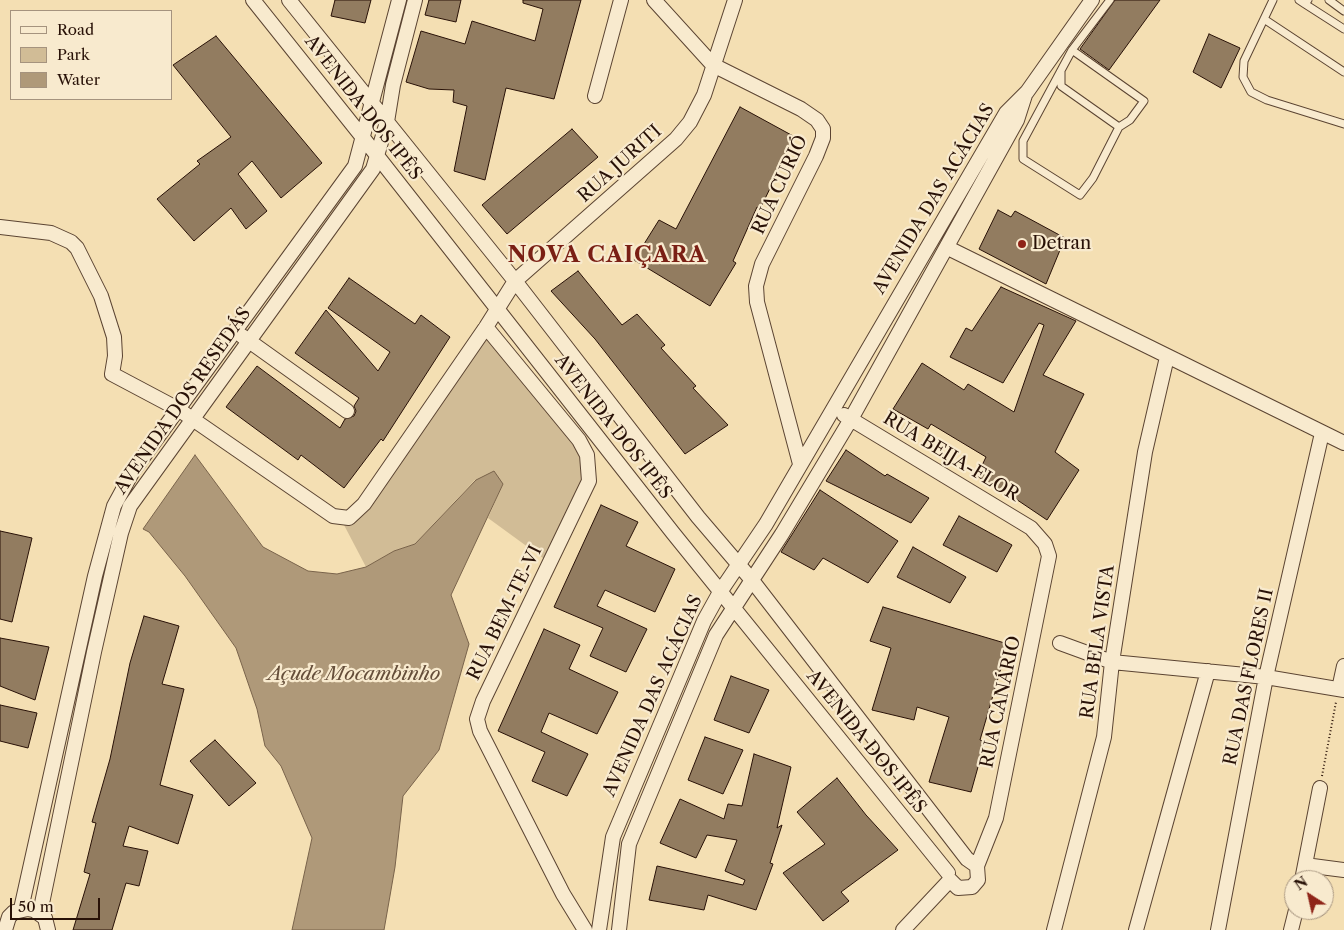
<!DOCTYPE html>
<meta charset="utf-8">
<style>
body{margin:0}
#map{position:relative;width:1344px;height:930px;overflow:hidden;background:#f4dfb3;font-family:"Libre Caslon Text",serif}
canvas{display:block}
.legend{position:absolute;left:10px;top:10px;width:162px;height:90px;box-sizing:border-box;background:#f8eace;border:1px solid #a5937e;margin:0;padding:6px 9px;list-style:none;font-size:15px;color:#281107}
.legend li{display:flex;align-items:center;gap:10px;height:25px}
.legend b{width:25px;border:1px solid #a5937e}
.north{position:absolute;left:1284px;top:870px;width:50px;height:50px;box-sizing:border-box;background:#f8eace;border:1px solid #a5937e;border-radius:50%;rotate:325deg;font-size:14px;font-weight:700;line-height:20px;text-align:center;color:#281107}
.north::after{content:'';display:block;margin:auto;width:18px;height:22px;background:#8f2418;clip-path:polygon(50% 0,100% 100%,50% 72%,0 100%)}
.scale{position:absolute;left:10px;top:898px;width:90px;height:22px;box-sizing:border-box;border:2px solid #281107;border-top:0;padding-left:6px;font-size:15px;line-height:18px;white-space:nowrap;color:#281107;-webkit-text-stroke:4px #f8eace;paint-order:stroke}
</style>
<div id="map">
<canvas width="1344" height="930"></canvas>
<ul class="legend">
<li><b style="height:6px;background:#f8eace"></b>Road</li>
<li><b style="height:14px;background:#d1bc96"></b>Park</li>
<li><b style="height:14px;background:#af9979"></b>Water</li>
</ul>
<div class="north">N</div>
<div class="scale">50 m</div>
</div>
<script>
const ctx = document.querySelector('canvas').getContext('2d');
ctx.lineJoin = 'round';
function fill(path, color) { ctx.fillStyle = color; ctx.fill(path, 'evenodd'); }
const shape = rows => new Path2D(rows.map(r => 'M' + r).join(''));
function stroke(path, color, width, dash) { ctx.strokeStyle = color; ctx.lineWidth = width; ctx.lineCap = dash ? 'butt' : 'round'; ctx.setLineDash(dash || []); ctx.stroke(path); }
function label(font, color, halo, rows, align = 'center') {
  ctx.font = font + ' "Libre Caslon Text",serif'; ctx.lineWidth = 4.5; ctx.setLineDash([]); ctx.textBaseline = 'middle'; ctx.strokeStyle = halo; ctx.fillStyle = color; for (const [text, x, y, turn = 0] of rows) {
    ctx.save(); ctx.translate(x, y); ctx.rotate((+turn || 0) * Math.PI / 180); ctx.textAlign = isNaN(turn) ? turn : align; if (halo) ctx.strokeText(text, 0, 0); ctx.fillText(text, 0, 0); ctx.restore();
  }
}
fill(shape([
 [487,329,585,457,585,481,547,561,488,518,503,484,475,480,415,544,394,551,366,567,344,525]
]), '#d1bc96');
const water = shape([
 [195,455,263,547,308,571,337,574,366,567,394,551,415,544,476,480,494,471,503,484,451,595,469,644,439,750,403,796,395,867,384,930,292,930,312,838,281,766,265,746,257,709,236,648,185,576,149,532,143,529,195,455]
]);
fill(water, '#af9979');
stroke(water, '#79634b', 1);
const building = shape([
 [335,0,371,0,365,23,331,16,335,0],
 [429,0,461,0,456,22,425,15,429,0],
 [523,0,581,0,554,99,506,88,485,180,454,171,467,106,453,102,454,90,429,89,406,82,421,31,465,44,472,21,535,41,543,9,523,3,523,0],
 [1115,0,1160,0,1109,70,1080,49,1115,0],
 [1209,34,1240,48,1221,88,1193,72,1209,34],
 [216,36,322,163,281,198,252,161,238,174,267,211,246,229,231,208,194,241,157,199,200,164,197,161,231,137,173,65,216,36],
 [740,107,795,137,760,209,757,207,733,261,736,263,710,306,634,260,659,220,676,229,740,107],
 [572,129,598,157,507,234,482,205,572,129],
 [998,210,1011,217,1015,211,1065,238,1046,284,979,249,998,210],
 [578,271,622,325,637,314,665,345,661,348,696,386,693,388,728,425,685,454,595,339,551,291,578,271],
 [349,278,415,324,421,315,450,337,383,441,381,439,344,488,301,455,298,460,226,407,257,366,340,428,345,419,354,416,356,411,354,406,359,398,295,353,326,310,378,371,390,352,328,308,349,278],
 [1001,287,1076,321,1043,375,1084,394,1055,452,1079,470,1047,520,1007,493,1006,495,977,476,986,457,931,424,928,429,893,409,922,363,964,390,968,384,1014,412,1044,325,1039,323,1003,383,950,357,966,328,972,331,1001,287],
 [846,450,885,476,887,474,929,498,911,523,826,481,846,450],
 [820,490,898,541,868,583,823,558,814,570,781,552,820,490],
 [601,505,638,522,626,546,675,569,655,612,605,590,597,606,647,629,626,672,590,656,603,628,554,607,601,505],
 [959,516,1012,545,997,572,943,545,959,516],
 [0,531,32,538,12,622,0,619,0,531],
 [913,547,966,577,950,603,897,577,913,547],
 [883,607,1008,644,980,740,985,742,971,792,929,782,949,717,917,707,914,720,872,710,891,648,870,641,883,607],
 [144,616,179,626,162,684,184,689,160,785,193,795,178,844,129,826,123,846,148,851,139,886,126,883,112,930,73,930,90,874,84,872,96,823,92,822,110,759,130,663,144,616],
 [544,629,580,645,569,669,618,692,597,734,549,713,541,732,588,754,567,796,532,781,545,752,498,731,544,629],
 [0,638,49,647,35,700,0,686,0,638],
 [731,676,769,690,749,733,714,720,731,676],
 [0,705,37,713,28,748,0,741,0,705],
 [705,737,743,750,723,794,688,780,705,737],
 [215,740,256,783,229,806,190,761,215,740],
 [754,754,791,767,777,828,782,825,770,863,773,864,756,910,708,895,704,910,649,900,657,866,743,885,745,880,725,871,737,840,707,835,696,858,660,843,680,799,724,819,728,804,742,806,754,754],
 [837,778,866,815,898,850,841,892,849,901,823,921,783,873,825,844,797,812,837,778]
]);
fill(building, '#927c60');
stroke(building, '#281107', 1);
const lane = shape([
 [1273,0,1244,61,1243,77,1251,92,1267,100,1344,124],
 [1299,0,1305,4],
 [1308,0,1305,4,1344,29],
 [1329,0,1344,11],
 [1264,19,1344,72],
 [1072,50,1144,101,1130,120,1119,127,1093,178,1080,195,1023,159,1023,141,1072,50,1110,0],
 [1061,72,1061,86,1119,127]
]);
const street = shape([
 [253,0,364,139,673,533,948,873],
 [289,0,515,281,698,517,751,579,967,859,977,866],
 [654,0,713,65,801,109,817,120,823,129,823,138,816,156,762,264,756,286,757,302,800,464],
 [595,96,621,0],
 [0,227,51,233,71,242,77,248,101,296,114,337,115,356,112,374,178,409,333,516,349,518,364,504,486,327,515,281,676,139,690,122,704,95,735,0],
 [948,248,1344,443],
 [486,327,579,440,587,455,589,481,483,701,477,719,480,731,563,894,585,930],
 [242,336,347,411],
 [844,415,1031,528,1045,544,1049,556,996,818,977,866],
 [1060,643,1112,662,1266,677,1344,690],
 [1339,689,1344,666],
 [1305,865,1344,870],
 [950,880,958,888,972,887,978,880,977,866],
 [1302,880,1320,788],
 [21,909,95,576,114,506,133,471,355,166,399,0],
 [40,913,94,652,121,533,130,506,373,169,387,122,393,85,415,0],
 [5,930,9,917,14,912,28,909,34,910,45,918,48,930],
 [599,930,613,837,704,621,720,592,766,524,1006,113,1027,92,1092,0],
 [619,930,629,844,716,635,782,534,851,419,1017,120,1025,95],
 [903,930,950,880],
 [1054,930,1104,737,1112,662,1145,452,1167,357],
 [1136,930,1208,671],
 [1218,930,1266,677,1322,433],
 [1291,930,1296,910]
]);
stroke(lane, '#5b4432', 9);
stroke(street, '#5b4432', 16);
stroke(shape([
 [1322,776,1336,702]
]), '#281107', 2, [1, 2.5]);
stroke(lane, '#f8eace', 7);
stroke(street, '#f8eace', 14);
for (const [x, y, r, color] of [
 [1022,244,5,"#8f2418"]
]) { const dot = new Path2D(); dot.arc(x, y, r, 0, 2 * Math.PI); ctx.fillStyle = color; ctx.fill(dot); stroke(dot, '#f8eace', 2); }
label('18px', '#281107', '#f8eace', [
 ["AVENIDA DOS IPÊS",363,108,52],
 ["RUA JURITI",620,164,-42],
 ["RUA CURIÓ",780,185,-65],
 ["AVENIDA DAS ACÁCIAS",934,199,-59],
 ["AVENIDA DOS RESEDÁS",183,401,-55],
 ["AVENIDA DOS IPÊS",613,427,52],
 ["RUA BEIJA-FLOR",951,457,31],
 ["RUA BEM-TE-VI",505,613,-64],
 ["RUA BELA VISTA",1098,642,-82],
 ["RUA DAS FLORES II",1249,677,-78],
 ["AVENIDA DAS ACÁCIAS",653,696,-66],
 ["RUA CANÁRIO",1001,702,-78],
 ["AVENIDA DOS IPÊS",866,742,51]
]);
label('18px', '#281107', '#f8eace', [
 ["Detran",1032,244]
], 'left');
label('italic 19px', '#654e3a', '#f8eace', [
 ["Açude Mocambinho",354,675]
]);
ctx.letterSpacing = '1px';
label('bold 22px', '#7a1f14', '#f8eace', [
 ["NOVA CAIÇARA",607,256]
]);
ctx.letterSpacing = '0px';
</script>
